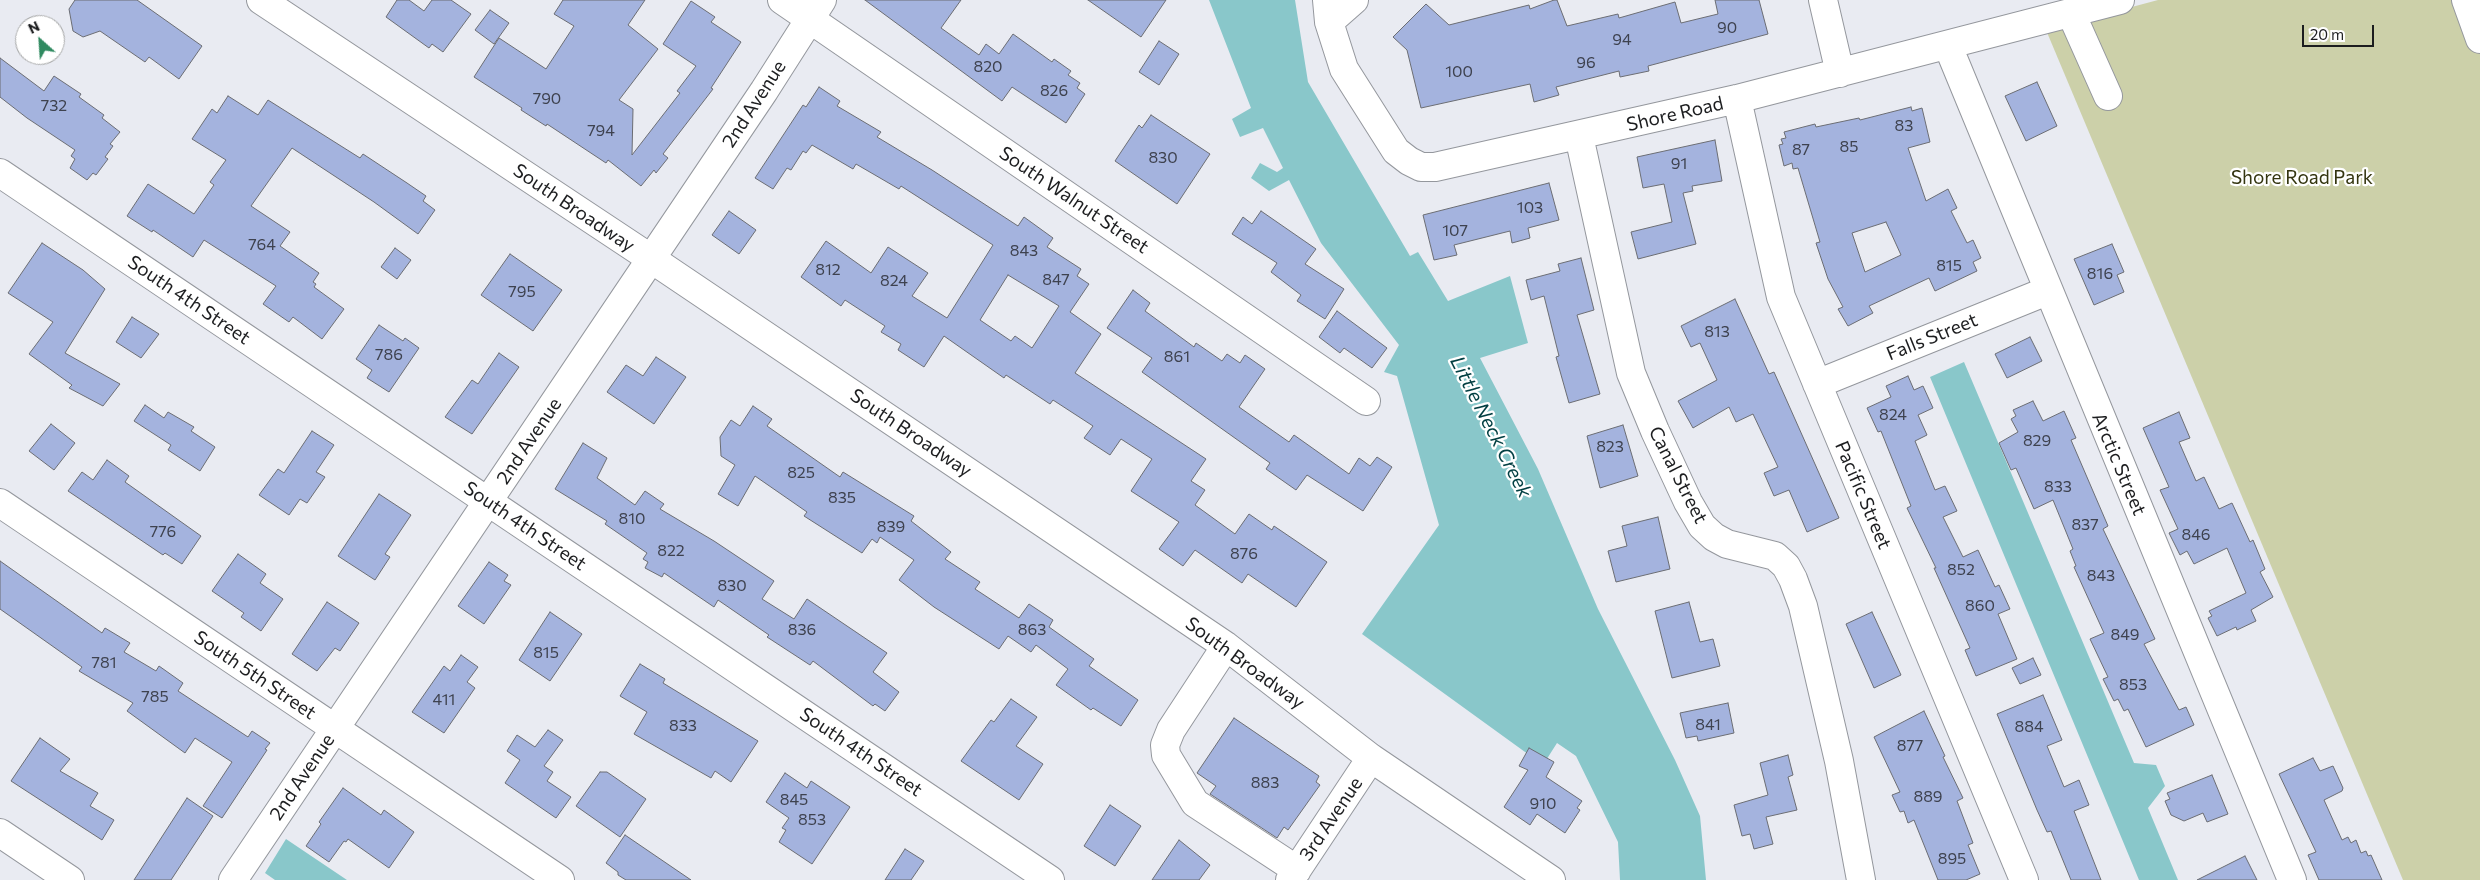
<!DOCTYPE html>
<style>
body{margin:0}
#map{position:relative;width:2480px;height:880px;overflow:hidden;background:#e9ebf2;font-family:Commissioner,sans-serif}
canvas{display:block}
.north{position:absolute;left:15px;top:15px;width:50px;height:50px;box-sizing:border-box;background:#fff;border:1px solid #a4a5a5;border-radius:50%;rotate:334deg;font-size:14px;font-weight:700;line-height:20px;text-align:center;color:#1c1d1f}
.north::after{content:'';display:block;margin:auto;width:18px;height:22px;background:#2f8a60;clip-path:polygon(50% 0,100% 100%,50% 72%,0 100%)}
.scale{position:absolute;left:2302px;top:25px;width:72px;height:22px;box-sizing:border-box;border:2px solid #1c1d1f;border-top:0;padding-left:6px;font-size:15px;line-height:18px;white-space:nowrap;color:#1c1d1f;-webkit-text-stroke:4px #fff;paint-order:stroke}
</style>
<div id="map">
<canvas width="2480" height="880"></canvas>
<div class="north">N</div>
<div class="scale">20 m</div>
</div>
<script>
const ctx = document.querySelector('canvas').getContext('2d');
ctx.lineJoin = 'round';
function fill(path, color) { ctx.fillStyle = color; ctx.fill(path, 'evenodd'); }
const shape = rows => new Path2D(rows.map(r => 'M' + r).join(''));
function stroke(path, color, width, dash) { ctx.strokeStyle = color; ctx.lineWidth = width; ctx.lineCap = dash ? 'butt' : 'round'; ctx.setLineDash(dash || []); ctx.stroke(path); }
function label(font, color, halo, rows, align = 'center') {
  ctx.font = font + ' Commissioner,sans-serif'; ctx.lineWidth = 4.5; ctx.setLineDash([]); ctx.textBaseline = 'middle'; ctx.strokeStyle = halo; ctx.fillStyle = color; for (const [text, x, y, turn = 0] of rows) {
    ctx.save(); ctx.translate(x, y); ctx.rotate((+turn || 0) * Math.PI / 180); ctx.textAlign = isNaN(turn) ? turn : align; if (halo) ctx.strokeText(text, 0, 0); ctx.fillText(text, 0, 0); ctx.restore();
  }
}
fill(shape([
 [2158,0,2480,0,2480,880,2403,880,2046,30]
]), '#ccd0a9');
fill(shape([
 [1209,0,1295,0,1308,82,1410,256,1418,252,1448,301,1510,276,1528,343,1480,358,1538,469,1598,609,1675,760,1700,816,1706,880,1620,880,1618,842,1576,756,1557,743,1543,765,1362,634,1439,525,1397,376,1384,372,1399,345,1321,243,1289,180,1269,191,1251,178,1260,163,1277,172,1283,168,1263,128,1240,137,1232,119,1251,108],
 [1964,362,2134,763,2156,765,2165,786,2148,808,2178,880,2139,880,1930,377],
 [286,839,347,880,275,880,265,873]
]), '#89c7ca');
const building = shape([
 [75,0,137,0,202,46,179,79,149,57,145,62,100,31,83,37,73,31,69,9,75,0],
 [397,0,409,0,424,11,432,0,451,0,471,14,443,52,432,44,429,48,386,17,397,0],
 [563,0,645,0,628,25,658,49,619,100,633,109,632,155,680,93,677,91,696,66,663,44,691,1,715,17,711,22,741,42,711,88,713,89,663,154,668,158,656,173,654,170,641,186,608,160,606,163,547,124,546,126,521,110,522,108,474,77,499,38,546,69,574,26,554,14,563,0],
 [865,0,961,0,941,28,979,55,986,44,999,54,1013,34,1052,62,1054,59,1071,71,1068,75,1080,83,1077,88,1085,94,1066,123,1012,87,1002,101,865,0],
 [1088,0,1166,0,1141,37,1088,0],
 [1554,0,1557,0,1567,26,1618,14,1619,18,1675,2,1681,23,1718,14,1715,0,1759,0,1768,34,1648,66,1649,71,1620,77,1619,71,1556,87,1559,95,1534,102,1530,84,1421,108,1407,50,1393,37,1426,4,1449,25,1529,5,1530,9,1554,0],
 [490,10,509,23,494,44,475,30,490,10],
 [1159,41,1179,54,1159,85,1139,72,1159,41],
 [0,58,44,91,54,76,81,94,79,97,104,115,102,118,120,132,110,144,113,146,105,157,108,159,96,175,93,173,87,180,70,168,75,159,71,156,75,150,27,118,0,97,0,58],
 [2037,82,2057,126,2026,141,2005,96,2037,82],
 [819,87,840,101,837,106,881,132,877,137,932,170,1018,226,1024,217,1053,238,1047,247,1081,269,1077,276,1089,284,1070,312,1101,334,1075,373,1206,459,1191,481,1205,490,1195,505,1235,534,1249,514,1272,530,1274,526,1327,562,1296,607,1248,574,1242,583,1195,550,1183,566,1159,549,1179,522,1131,491,1152,459,1121,439,1110,455,1084,438,1093,426,1053,400,1050,404,1006,375,1004,378,944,336,924,367,898,350,901,344,881,332,885,326,845,300,841,306,801,277,826,241,871,273,888,247,928,273,912,296,947,318,993,245,901,186,899,189,856,164,853,169,812,145,806,153,803,151,791,170,787,168,773,189,755,178,803,105,806,107,819,87],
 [1008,275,1059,306,1032,348,1015,336,1011,341,980,320,1008,275],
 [228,96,258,115,268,100,360,158,363,154,407,183,426,196,423,201,435,210,418,234,374,202,292,148,251,206,290,232,280,246,319,273,313,282,316,284,314,287,344,309,322,339,293,317,289,322,263,304,276,286,204,240,193,257,153,230,152,232,127,216,148,184,194,214,214,185,210,182,226,160,192,139,212,109,217,113,228,96],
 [1911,107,1912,111,1922,108,1930,142,1908,148,1926,201,1948,189,1957,208,1951,211,1967,243,1973,240,1981,258,1973,262,1977,271,1935,291,1929,278,1869,306,1873,313,1848,326,1838,309,1843,307,1828,279,1816,243,1820,242,1798,168,1793,169,1792,163,1784,166,1779,145,1783,144,1781,139,1786,138,1784,132,1815,124,1816,127,1859,118,1860,120,1911,107],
 [1886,222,1901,255,1865,272,1852,233,1886,222],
 [1151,115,1210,154,1177,204,1115,161,1139,125,1142,128,1151,115],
 [1715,140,1722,181,1692,186,1693,191,1683,193,1696,244,1638,259,1631,232,1672,222,1664,184,1643,188,1637,157,1715,140],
 [1549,183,1559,220,1528,228,1530,238,1512,243,1510,231,1454,245,1457,255,1434,260,1423,215,1549,183],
 [729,211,756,230,739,254,712,235,729,211],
 [1261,211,1316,249,1305,264,1344,289,1325,319,1297,301,1301,295,1271,272,1277,263,1232,234,1243,217,1252,224,1261,211],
 [42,243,83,270,105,289,65,353,120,384,103,406,69,388,72,385,29,354,53,322,8,293,42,243],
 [2112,244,2124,272,2117,275,2124,292,2094,305,2074,259,2112,244],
 [395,248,411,260,397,279,381,267,395,248],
 [510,254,562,290,533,331,481,295,510,254],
 [1581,258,1594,310,1577,315,1600,394,1569,403,1556,357,1559,356,1544,296,1531,300,1526,280,1560,271,1558,264,1581,258],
 [1133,290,1150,303,1145,311,1194,347,1196,343,1222,361,1227,354,1240,363,1245,355,1265,369,1239,407,1289,442,1294,435,1349,474,1359,458,1370,466,1377,457,1392,467,1363,511,1307,475,1296,490,1266,469,1270,463,1142,372,1152,358,1107,328,1133,290],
 [1735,299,1769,374,1774,372,1839,518,1807,532,1789,490,1774,496,1764,473,1778,467,1753,414,1736,422,1729,407,1693,428,1678,401,1717,380,1700,343,1691,347,1681,326,1735,299],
 [1337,311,1387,348,1372,368,1344,348,1340,353,1319,337,1337,311],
 [132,317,159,334,141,358,116,342,132,317],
 [379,325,403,341,405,338,419,348,389,392,367,378,372,370,356,359,379,325],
 [2030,337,2042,361,2007,378,1995,354,2030,337],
 [499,353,519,367,472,434,445,417,472,380,478,384,499,353],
 [656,357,686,377,654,424,607,392,626,365,643,376,656,357],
 [1908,376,1914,390,1923,386,1933,408,1918,415,1927,435,1915,441,1935,490,1945,486,1957,511,1943,517,1963,557,1978,550,1995,587,1999,585,2010,609,1998,614,2017,659,1976,676,1965,650,1970,648,1934,568,1936,568,1907,508,1911,506,1881,431,1878,432,1867,408,1891,397,1886,386,1908,376],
 [2033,401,2043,421,2064,411,2076,438,2071,440,2108,526,2103,529,2155,639,2144,644,2179,710,2186,707,2194,725,2146,747,2128,709,2124,711,2118,699,2114,701,2103,679,2108,677,2090,639,2104,633,2074,567,2076,566,2070,551,2073,549,2053,500,2034,509,2016,468,2011,470,1999,443,2018,432,2011,419,2016,416,2013,410,2033,401],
 [145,405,164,418,168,412,194,427,191,431,215,447,200,471,168,450,171,445,134,421,145,405],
 [753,406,772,419,767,426,840,477,843,472,914,516,911,521,951,552,945,559,980,582,975,589,1019,618,1029,604,1053,620,1049,627,1094,659,1089,666,1138,700,1121,726,1093,708,1091,710,1056,685,1068,669,1036,645,1031,652,1008,636,999,649,934,607,899,580,914,560,880,537,877,543,872,539,862,553,804,516,807,512,755,476,738,506,718,494,735,465,721,456,720,437,731,420,740,426,753,406],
 [2179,412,2190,438,2179,442,2196,481,2204,477,2219,509,2232,503,2250,542,2253,540,2265,569,2260,572,2273,597,2251,610,2256,621,2237,630,2236,627,2217,636,2208,618,2212,616,2209,611,2246,593,2227,548,2194,564,2187,551,2180,555,2169,533,2178,529,2160,490,2169,487,2143,428,2179,412],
 [51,424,75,443,54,470,29,451,51,424],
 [1623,425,1638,476,1600,488,1587,436,1623,425],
 [312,431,334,445,316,472,325,477,307,503,300,499,289,515,259,495,278,469,284,473,312,431],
 [583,443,607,458,597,478,635,505,645,491,664,504,660,509,714,541,774,581,762,599,794,619,807,599,887,653,873,672,899,692,885,711,875,704,873,706,813,661,810,665,767,637,769,635,718,600,714,607,664,573,662,577,645,568,648,562,643,559,647,553,605,524,607,521,555,489,583,443],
 [107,460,129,476,125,482,201,536,182,564,165,553,163,555,68,491,82,472,93,480,107,460],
 [379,494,411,515,385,554,390,557,375,580,338,556,379,494],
 [1658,517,1670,569,1616,582,1608,551,1627,546,1622,526,1658,517],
 [238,554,266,574,260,583,283,599,261,631,241,617,244,613,212,591,238,554],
 [0,561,102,633,105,628,130,643,124,652,156,671,159,666,183,683,178,691,248,737,252,731,270,743,265,749,267,750,222,818,203,806,232,762,195,738,185,753,127,711,133,703,79,671,82,667,0,609,0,561],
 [489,562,508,575,504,581,511,585,484,624,458,606,489,562],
 [327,602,359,623,340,651,335,648,317,671,292,654,327,602],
 [1689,602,1700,642,1713,639,1720,666,1672,678,1655,611,1689,602],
 [550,612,582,634,550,681,519,660,550,612],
 [1872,612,1901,675,1874,688,1846,624,1872,612],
 [461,655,478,667,467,682,475,688,444,733,412,712,444,666,450,671,461,655],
 [2033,658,2041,675,2020,684,2012,668,2033,658],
 [640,664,665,679,663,683,758,741,731,782,715,771,711,778,634,734,647,712,620,696,640,664],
 [2043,695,2062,740,2047,746,2064,787,2079,780,2089,805,2074,811,2101,880,2071,880,2051,831,2047,832,2037,810,1997,714,2043,695],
 [1011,699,1037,717,1016,746,1043,764,1019,800,961,761,991,720,994,722,1011,699],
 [1728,703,1734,733,1698,741,1697,736,1686,738,1680,713,1728,703],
 [1924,711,1945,756,1943,757,1963,798,1957,801,1973,843,1968,845,1980,874,1966,880,1938,880,1914,820,1908,823,1904,811,1900,812,1892,795,1900,792,1874,737,1924,711],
 [1234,718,1319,776,1316,782,1320,785,1288,830,1284,827,1277,838,1210,794,1216,786,1197,773,1234,718],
 [548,730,563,740,544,766,553,772,547,781,571,797,556,818,505,783,520,760,507,751,517,735,535,747,548,730],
 [40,738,70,759,60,771,98,793,90,806,114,820,102,840,11,781,40,738],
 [1529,748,1554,762,1546,777,1582,801,1577,808,1580,810,1565,833,1537,814,1530,825,1504,807,1528,770,1519,766,1529,748],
 [1788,755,1793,775,1788,777,1797,810,1766,817,1773,844,1754,849,1750,834,1742,836,1734,805,1768,795,1760,763,1788,755],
 [2313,758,2320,771,2333,766,2343,788,2342,791,2324,800,2342,840,2348,837,2351,843,2356,840,2361,853,2366,851,2368,856,2371,855,2382,880,2319,880,2308,855,2316,852,2279,774,2313,758],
 [600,772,607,772,646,799,620,837,576,806,600,772],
 [785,773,807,788,811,781,850,807,812,864,779,842,786,830,782,828,789,818,766,802,785,773],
 [2212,775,2228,814,2207,822,2203,813,2184,821,2171,815,2165,801,2170,799,2167,793,2212,775],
 [343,788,381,815,384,810,414,832,389,868,348,839,346,842,344,841,329,862,306,846,321,824,319,822,343,788],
 [187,798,213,816,171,880,134,880,187,798],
 [1110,805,1141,826,1115,866,1084,846,1110,805],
 [625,835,691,880,626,880,618,875,618,872,606,863,625,835],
 [1179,840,1210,865,1199,880,1152,880,1179,840],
 [905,849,924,861,911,880,885,880,905,849],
 [2245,856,2257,880,2197,880,2245,856]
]);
fill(building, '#a4b3de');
stroke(building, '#6b6d73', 1);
const minor = shape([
 [261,0,650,258,1226,646,1371,758,1551,880],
 [782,0,1366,401],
 [1327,0,1329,22,1344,69,1396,151,1409,161,1421,167,1435,167,1737,99,2120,0],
 [1823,0,1840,73],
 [2466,0,2480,39],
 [2071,13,2108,96],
 [1329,22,1354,0],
 [1948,46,2292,880],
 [1737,99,1781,297,2024,880],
 [1579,136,1631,373,1655,431,1688,502,1702,526,1714,537,1727,544,1775,556,1786,566,1793,579,1803,606,1839,761,1861,880],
 [0,173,1050,880],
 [1817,384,2047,291],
 [0,503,560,880],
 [1226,646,1171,730,1165,745,1166,755,1195,803,1297,870],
 [0,833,70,880],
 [233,880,764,91,822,0],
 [1290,880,1371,758]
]);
stroke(minor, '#94979d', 30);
stroke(minor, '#fff', 28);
label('16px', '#3e424f', null, [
 ["90",1727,28],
 ["94",1622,40],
 ["96",1586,63],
 ["820",988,67],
 ["100",1459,72],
 ["826",1054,91],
 ["790",547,99],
 ["732",54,106],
 ["83",1904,126],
 ["794",601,131],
 ["85",1849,147],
 ["87",1801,150],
 ["830",1163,158],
 ["91",1679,164],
 ["103",1530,208],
 ["107",1455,231],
 ["764",262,245],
 ["843",1024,251],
 ["815",1949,266],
 ["812",828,270],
 ["816",2100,274],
 ["847",1056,280],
 ["824",894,281],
 ["795",522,292],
 ["813",1717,332],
 ["786",389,355],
 ["861",1177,357],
 ["824",1893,415],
 ["829",2037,441],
 ["823",1610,447],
 ["825",801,473],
 ["833",2058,487],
 ["835",842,498],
 ["810",632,519],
 ["837",2085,525],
 ["839",891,527],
 ["776",163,532],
 ["846",2196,535],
 ["822",671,551],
 ["876",1244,554],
 ["852",1961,570],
 ["843",2101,576],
 ["830",732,586],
 ["860",1980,606],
 ["836",802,630],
 ["863",1032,630],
 ["849",2125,635],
 ["815",546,653],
 ["781",104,663],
 ["853",2133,685],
 ["785",155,697],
 ["411",444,700],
 ["841",1708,725],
 ["833",683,726],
 ["884",2029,727],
 ["877",1910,746],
 ["883",1265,783],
 ["889",1928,797],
 ["845",794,800],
 ["910",1543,804],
 ["853",812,820],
 ["895",1952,859]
]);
label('19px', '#1c1d1f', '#fff', [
 ["2nd Avenue",754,104,-57],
 ["Shore Road",1675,114,-13],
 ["South Walnut Street",1074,200,34],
 ["South Broadway",574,208,34],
 ["South 4th Street",189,300,34],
 ["Falls Street",1932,337,-22],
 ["South Broadway",911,433,34],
 ["2nd Avenue",529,441,-56],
 ["Arctic Street",2119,464,67],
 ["Canal Street",1678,475,63],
 ["Pacific Street",1863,495,67],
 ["South 4th Street",525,526,34],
 ["South Broadway",1245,663,36],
 ["South 5th Street",255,675,34],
 ["South 4th Street",861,752,34],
 ["2nd Avenue",302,777,-56],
 ["3rd Avenue",1331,819,-56]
]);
label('19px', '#343510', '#fff', [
 ["Shore Road Park",2302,178]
]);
label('italic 20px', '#023f42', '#fff', [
 ["Little Neck Creek",1491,427,63]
]);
</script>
